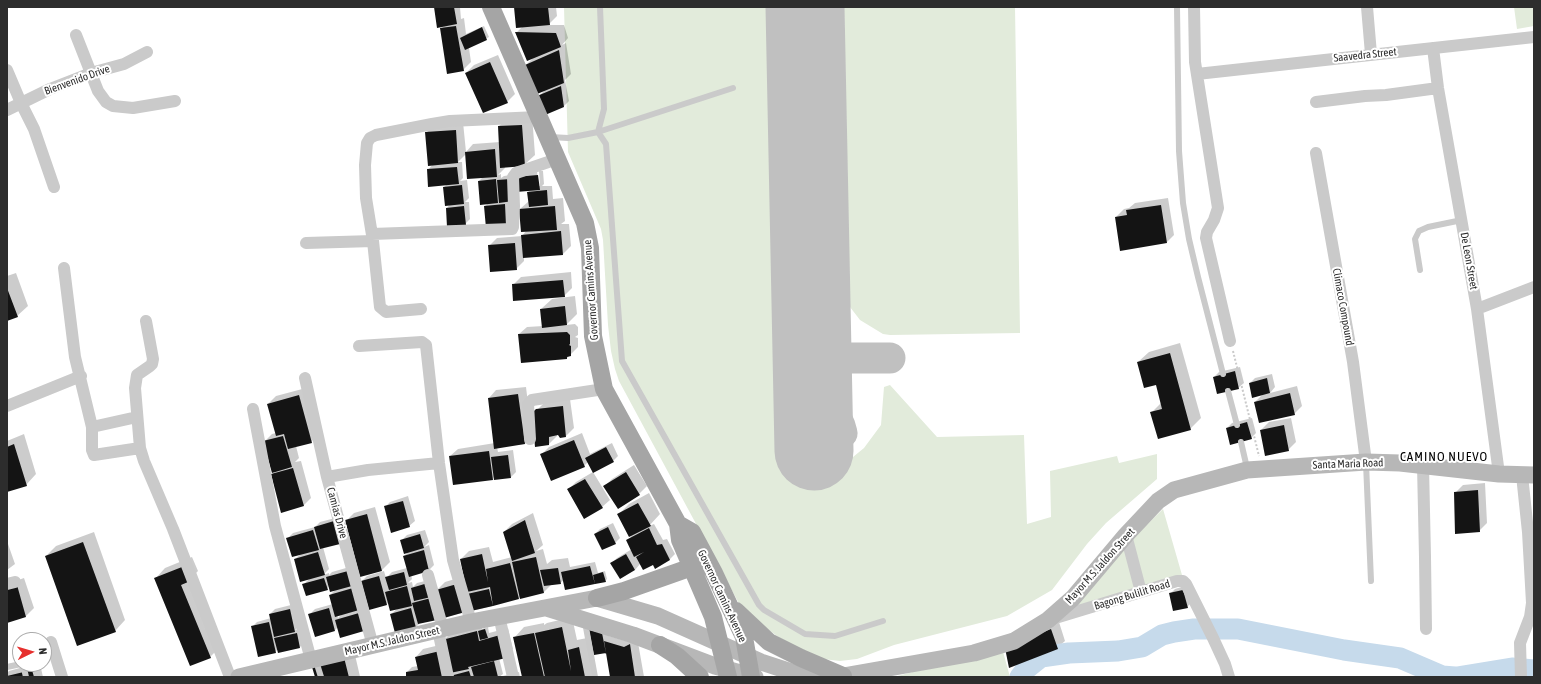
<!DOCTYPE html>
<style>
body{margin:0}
#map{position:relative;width:1541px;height:684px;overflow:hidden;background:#fff;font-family:"Asap Condensed",sans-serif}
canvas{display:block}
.frame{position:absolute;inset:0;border:8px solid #2d2d2d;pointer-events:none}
.north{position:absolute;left:12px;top:632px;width:40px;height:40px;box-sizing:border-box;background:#fff;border:1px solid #ababab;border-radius:50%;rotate:85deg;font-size:11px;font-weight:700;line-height:16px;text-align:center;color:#2d2d2d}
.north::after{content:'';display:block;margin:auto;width:14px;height:18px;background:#e6302e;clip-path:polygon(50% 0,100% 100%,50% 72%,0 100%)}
</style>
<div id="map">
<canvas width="1541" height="684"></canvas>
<div class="frame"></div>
<div class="north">N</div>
</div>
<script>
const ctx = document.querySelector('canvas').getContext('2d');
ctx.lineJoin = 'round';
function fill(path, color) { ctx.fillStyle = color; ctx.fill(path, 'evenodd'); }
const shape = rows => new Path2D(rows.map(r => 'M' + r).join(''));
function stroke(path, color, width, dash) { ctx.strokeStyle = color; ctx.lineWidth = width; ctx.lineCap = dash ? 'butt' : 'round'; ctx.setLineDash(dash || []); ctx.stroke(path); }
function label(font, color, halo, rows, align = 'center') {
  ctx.font = font + ' "Asap Condensed",sans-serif'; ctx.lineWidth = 4; ctx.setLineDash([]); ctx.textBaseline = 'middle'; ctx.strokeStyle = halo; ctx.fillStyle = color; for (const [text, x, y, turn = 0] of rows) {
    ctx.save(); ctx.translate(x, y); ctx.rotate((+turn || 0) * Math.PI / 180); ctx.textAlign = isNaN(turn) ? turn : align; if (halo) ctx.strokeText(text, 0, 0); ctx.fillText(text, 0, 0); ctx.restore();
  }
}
fill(shape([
 [564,7,770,7,781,456,853,457,864,448,881,425,884,387,890,385,937,437,1024,435,1027,524,1051,517,1050,471,1117,456,1119,463,1157,454,1157,479,1106,523,1087,544,1052,590,1007,616,894,645,857,659,840,661,823,659,807,654,777,636,743,611,619,381,615,369,611,351,608,325,603,240,601,229,568,152],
 [844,7,1015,7,1020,333,890,335,883,334,860,320,850,307],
 [1514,7,1534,7,1534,26,1517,29],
 [1163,509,1182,575,1144,588,1130,541],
 [1125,545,1136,590,1074,608],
 [1002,648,1010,677,894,677]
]), '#e2ebdb');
fill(shape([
 [435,7,460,7,461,19,464,18,466,34,484,26,489,37,469,48,471,62,463,70,441,29,445,25],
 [515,7,556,7,557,16,548,25,564,25,568,38,562,45,566,43,571,74,565,80,569,101,564,106,539,96,545,90,526,65,534,57,516,33,523,26],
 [498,55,515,94,507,102,466,73,474,65],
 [532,115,535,155,524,165,505,166,505,168,498,175,501,174,501,178,504,176,537,171,538,186,540,186,539,171,543,171,544,184,542,186,552,186,553,199,563,198,565,221,561,224,569,224,571,246,563,254,524,257,524,261,516,269,489,246,497,238,522,236,526,231,520,209,529,201,528,192,531,190,517,191,511,220,506,225,485,206,488,203,479,181,483,177,466,154,458,162,462,162,463,178,460,181,467,180,469,198,465,202,469,202,470,219,465,224,447,208,450,204,444,187,447,184,428,170,433,164,426,133,434,125,463,122,466,152,473,144,500,142,499,126,510,116],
 [1168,198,1174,235,1166,243,1116,217,1124,209,1129,208,1135,203],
 [571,272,572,288,564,296,513,285,521,277],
 [16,273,28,306,17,316,7,320,7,276],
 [575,296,577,314,566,325,575,324,578,327,578,335,575,337,578,338,578,347,567,358,519,334,527,327,543,326,541,309,552,299],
 [1180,343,1201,418,1190,429,1151,413,1162,402,1157,384,1138,362,1149,352],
 [1240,367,1244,383,1238,388,1214,377,1219,372],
 [1272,374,1275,387,1270,393,1297,386,1302,406,1294,414,1255,402,1263,394,1250,383,1255,378],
 [526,387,532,436,525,444,497,447,498,452,513,450,516,472,511,477,495,476,492,479,450,456,458,449,495,443,489,398,496,390],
 [306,388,319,434,311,442,296,446,299,458,295,462,301,461,311,498,303,506,272,475,276,470,264,442,272,434,276,433,268,404,276,396],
 [570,399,574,428,566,436,557,434,557,436,549,444,536,446,533,414,545,402],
 [1252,418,1256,433,1251,438,1227,428,1232,423],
 [1291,418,1296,442,1288,450,1261,430,1269,422],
 [582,433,590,454,612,443,618,456,613,461,593,472,610,500,602,507,568,490,576,482,593,472,588,462,584,466,541,455,549,447],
 [24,434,36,474,26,485,7,491,7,441],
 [634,465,647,486,639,494,605,486,612,479],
 [1485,483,1487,523,1479,531,1455,493,1463,485],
 [649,493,660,514,649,526,654,524,663,540,667,539,675,554,670,559,655,567,653,564,640,564,635,570,612,563,617,558,632,549,627,540,631,537,619,514,629,504],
 [408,496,415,521,409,526,385,507,390,502],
 [375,507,390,562,382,570,360,575,346,521,354,513],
 [533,513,543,545,536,551,543,549,547,564,552,560,568,558,570,567,595,562,598,573,605,571,607,579,605,581,596,582,594,583,564,580,560,583,552,584,544,592,521,597,521,596,519,598,494,604,492,606,420,623,416,627,391,614,397,609,389,602,386,605,362,581,367,576,384,571,386,578,392,572,407,568,404,556,408,552,402,540,407,535,425,530,429,542,424,547,429,545,434,565,429,570,411,575,412,579,408,583,412,582,413,587,417,583,433,579,437,590,445,582,465,576,461,559,469,551,489,547,493,562,512,557,504,532,512,524],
 [339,517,323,547,329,569,323,575,329,573,329,575,332,572,353,566,369,625,338,627,335,630,310,614,315,609,333,604,330,595,336,589,329,586,327,589,304,584,310,578,295,559,301,554,288,538,293,533,315,527,320,522],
 [342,614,338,618,337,615],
 [613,523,620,538,615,543,595,534,600,529],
 [94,532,125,620,115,631,46,556,56,546],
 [7,541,15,564,7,570],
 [192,557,198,571,192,577,221,646,210,657,155,579,165,568],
 [24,578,34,608,26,616,7,622,7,584],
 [1188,585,1192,602,1187,607,1170,594,1175,589],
 [295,604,299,626,295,630,302,628,305,642,300,647,279,652,278,649,275,652,252,627,257,622,271,618,270,614,275,609],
 [572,617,577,640,592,637,607,628,609,636,629,642,635,640,641,677,611,677,607,652,593,654,597,677,523,677,514,638,524,627,544,623,544,625,547,623],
 [1059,622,1065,641,1057,648,1006,648],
 [482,626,482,629,488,627,489,633,508,628,513,649,505,657,499,658,503,674,499,677,519,672,520,677,407,677,407,672,412,667,418,666,416,657,423,649,444,644,443,641,451,633],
 [34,664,40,664,43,677,7,677,7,673,9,671]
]), '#0003');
stroke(shape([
 [1020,677,1026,669,1041,657,1069,653,1118,651,1142,647,1162,635,1174,632,1194,629,1238,629,1344,650,1400,658,1442,676,1455,677],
 [1457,677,1512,668,1534,670]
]), '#c6daeb', 21);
stroke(shape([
 [812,358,890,358],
 [813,367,840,426,842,433,838,437,833,439,814,439,807,436,796,427,793,415,813,383]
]), '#c0c0c0', 31);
stroke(shape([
 [805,7,814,451]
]), '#c0c0c0', 79);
fill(shape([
 [434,7,454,7,457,24,437,28],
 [514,7,548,7,550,25,516,28],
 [456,26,464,71,447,74,440,28],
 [482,27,487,40,465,50,460,38],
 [515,32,556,33,561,47,527,61],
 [559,50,564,83,537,94,525,65],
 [490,62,508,103,483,113,465,73],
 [561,86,564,107,545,115,537,96],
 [522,125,525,166,500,168,498,126],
 [456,130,458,163,428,166,425,132],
 [495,149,497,177,467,179,465,152],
 [457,167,459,184,428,187,427,169],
 [538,175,540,190,516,192,515,177],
 [496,179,498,203,480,205,478,181],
 [511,179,513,201,499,203,497,180],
 [462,185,464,204,445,206,443,187],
 [547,190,548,205,529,207,527,192],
 [505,204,506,226,486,228,484,206],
 [1161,205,1167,243,1120,251,1115,217,1127,215,1126,210],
 [464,206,466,225,447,227,446,208],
 [555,206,557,230,521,232,519,209],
 [561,231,563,255,523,258,521,235],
 [515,243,517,270,490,272,488,245],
 [563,280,565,297,513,301,512,284],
 [7,288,18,317,7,321],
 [565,306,567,325,542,328,540,309],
 [567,332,570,335,570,344,569,345,571,346,571,356,567,357,567,359,521,363,518,334],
 [1170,353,1191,430,1158,439,1150,412,1162,409,1156,385,1144,388,1137,362],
 [1235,371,1239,389,1217,394,1213,377],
 [1267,378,1270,393,1252,398,1249,383],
 [1290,393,1295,415,1259,423,1254,402],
 [518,394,525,444,494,449,488,398],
 [299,395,312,443,288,449,284,434,276,436,267,404],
 [563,406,566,437,560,438,558,435,549,437,549,445,535,447,532,413,536,409],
 [1247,422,1252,439,1230,445,1226,428],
 [1284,425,1289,451,1265,456,1260,430],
 [283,436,292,467,272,473,263,441],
 [574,440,585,467,551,481,540,454],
 [14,444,27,486,7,492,7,447],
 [606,447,614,462,593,473,585,458],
 [489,451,493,480,453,485,449,456],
 [508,455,511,478,494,480,491,457],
 [293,468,304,506,281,513,271,474],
 [626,472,640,495,618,509,603,486],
 [585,479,603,508,584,519,567,489],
 [1478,490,1480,532,1455,534,1454,492],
 [403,501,410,527,391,533,384,506],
 [638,503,651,526,629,537,617,514],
 [367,514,382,571,360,577,345,520],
 [525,520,535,553,512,561,503,532],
 [334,521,340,544,320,549,314,527],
 [608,527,616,544,602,550,594,534],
 [649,528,657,545,662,544,670,560,655,569,653,565,643,570,636,557,644,552,634,557,626,540],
 [313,530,319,550,292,557,286,538],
 [420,534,424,548,404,554,400,540],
 [83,542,116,632,77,646,45,556],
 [424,550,429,571,409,577,403,556],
 [318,552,325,575,300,582,294,559],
 [482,554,488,582,486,569,510,563,519,599,493,606,490,587,467,592,460,559],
 [626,554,635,570,620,579,610,563],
 [536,557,544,593,520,599,512,562],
 [590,566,595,584,565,590,561,572],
 [182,567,188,582,181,585,211,658,190,666,154,578],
 [558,568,561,584,544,586,540,570],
 [348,571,352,586,330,592,326,577],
 [404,572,407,585,389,590,385,577],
 [603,572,606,582,595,584,593,575],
 [379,576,387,605,369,610,361,581],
 [324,578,328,590,306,596,302,584],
 [428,583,431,597,414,601,411,588],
 [457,584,465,612,444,618,436,590],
 [17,585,26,617,7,623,7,589],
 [407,586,412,606,390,611,385,592],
 [353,588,359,610,335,617,329,595],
 [489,589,493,606,471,611,467,594],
 [1183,590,1188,608,1173,611,1169,593],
 [431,598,437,620,418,624,412,603],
 [329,608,335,631,315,637,308,614],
 [411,608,416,628,395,633,390,614],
 [290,609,295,632,274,637,269,614],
 [359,613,364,631,340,638,335,620],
 [269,622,276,653,258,657,251,626],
 [562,627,571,671,568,650,579,647,585,677,545,677,535,633],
 [485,629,488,638,480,640,478,631],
 [1051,629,1058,649,1009,668,1005,648],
 [589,630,602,633,606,653,594,655],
 [477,631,479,641,500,635,506,658,468,667,469,669,450,673,442,640],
 [297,633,300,648,278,653,274,638],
 [534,633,544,677,522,677,513,637],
 [604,641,624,647,630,644,635,677,610,677],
 [440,651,446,677,406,677,406,672,418,670,415,657],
 [345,658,350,677,315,677,312,667],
 [494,661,498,677,474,677,471,667],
 [32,670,34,677,7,677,7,676],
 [469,671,471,677,450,677,450,676]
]), '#141414');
stroke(shape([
 [1233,351,1259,456]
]), '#cacaca', 2, [2, 2]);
stroke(shape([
 [1177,7,1179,151,1183,203,1189,239,1198,277,1223,374],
 [733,88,598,132,606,144,622,361,759,605,764,610,805,634,835,636,883,621],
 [550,137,568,138,598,132,604,109,600,7],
 [1420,270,1415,239,1419,231,1428,227,1462,220],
 [1228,391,1237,425],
 [1241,442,1247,468],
 [1366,463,1371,581],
 [585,622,595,677],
 [634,637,641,677],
 [351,651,357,677],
 [346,653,352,677],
 [316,661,321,677],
 [23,664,26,677],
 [7,667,21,664]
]), '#cacaca', 6);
stroke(shape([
 [1194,7,1195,62,1218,208,1214,220,1207,232,1206,238,1230,341],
 [1367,7,1371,54],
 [76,35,98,91,106,102,113,106,133,108,175,101],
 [1433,48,1438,88,1477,309,1499,474],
 [7,70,21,103,34,129,54,187],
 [1197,74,1534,37],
 [1316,102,1365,96,1386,95,1438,88],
 [7,110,50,89,91,73,124,64,147,52],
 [1316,153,1353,362,1366,462],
 [372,234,512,229,513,227,514,206,513,177,516,173,557,159],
 [306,243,373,241],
 [64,268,75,357,92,427,92,450,94,455,140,448,144,461,173,529,230,677],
 [421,309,386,312,380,307,373,241,366,198,365,165,367,143,370,138,376,135,432,124,450,121,538,117],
 [1477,309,1534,287],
 [359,346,422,342,426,345,439,463,453,560,471,622],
 [305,378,327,477,373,646],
 [7,406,81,376],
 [253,409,275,526,311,660],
 [92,427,137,417],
 [530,439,528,404,532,400,604,389],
 [140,448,135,388,137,375,150,366,152,364,153,359,146,321],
 [1423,465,1425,557,1426,629],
 [327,477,368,470,439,463],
 [1126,535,1141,592],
 [428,575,443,629],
 [7,584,15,582],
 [499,616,513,677],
 [1052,619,1177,581,1183,581,1186,584,1213,638,1225,664,1229,677],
 [438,630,448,677],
 [51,642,62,677],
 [1521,677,1520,643,1530,617,1532,603,1528,532,1522,475]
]), '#cacaca', 12);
stroke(shape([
 [546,608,633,635,715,666,755,677],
 [239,677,471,622,597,598,658,616,761,662,804,676,843,676,974,653,1014,641,1048,620,1073,598,1126,535,1158,501,1174,490,1247,470,1366,462,1400,463,1499,474,1534,475]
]), '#b7b7b7', 17);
stroke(shape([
 [491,7,585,223,590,248,593,336,604,389,678,524,680,540,713,617,728,677],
 [678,524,692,532,714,573,744,637,751,677],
 [597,598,624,591,692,567],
 [736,611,769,642,801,658,843,676],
 [660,645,677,656,700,677]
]), '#a5a5a5', 18);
label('11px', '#2d2d2d', '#fff', [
 ["Saavedra Street",1365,55,-6],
 ["Bienvenido Drive",77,80,-20],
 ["De Leon Street",1469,261,80],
 ["Governor Camins Avenue",591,290,-94],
 ["Climaco Compound",1343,307,80],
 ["Santa Maria Road",1348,464,-2],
 ["Camias Drive",337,513,75],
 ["Mayor M.S. Jaldon Street",1100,566,-48],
 ["Bagong Bulilit Road",1132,595,-17],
 ["Governor Camins Avenue",722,596,65],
 ["Mayor M.S. Jaldon Street",392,641,-13]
]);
ctx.letterSpacing = '1px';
label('13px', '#000', '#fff', [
 ["CAMINO NUEVO",1444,457]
]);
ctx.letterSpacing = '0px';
</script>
